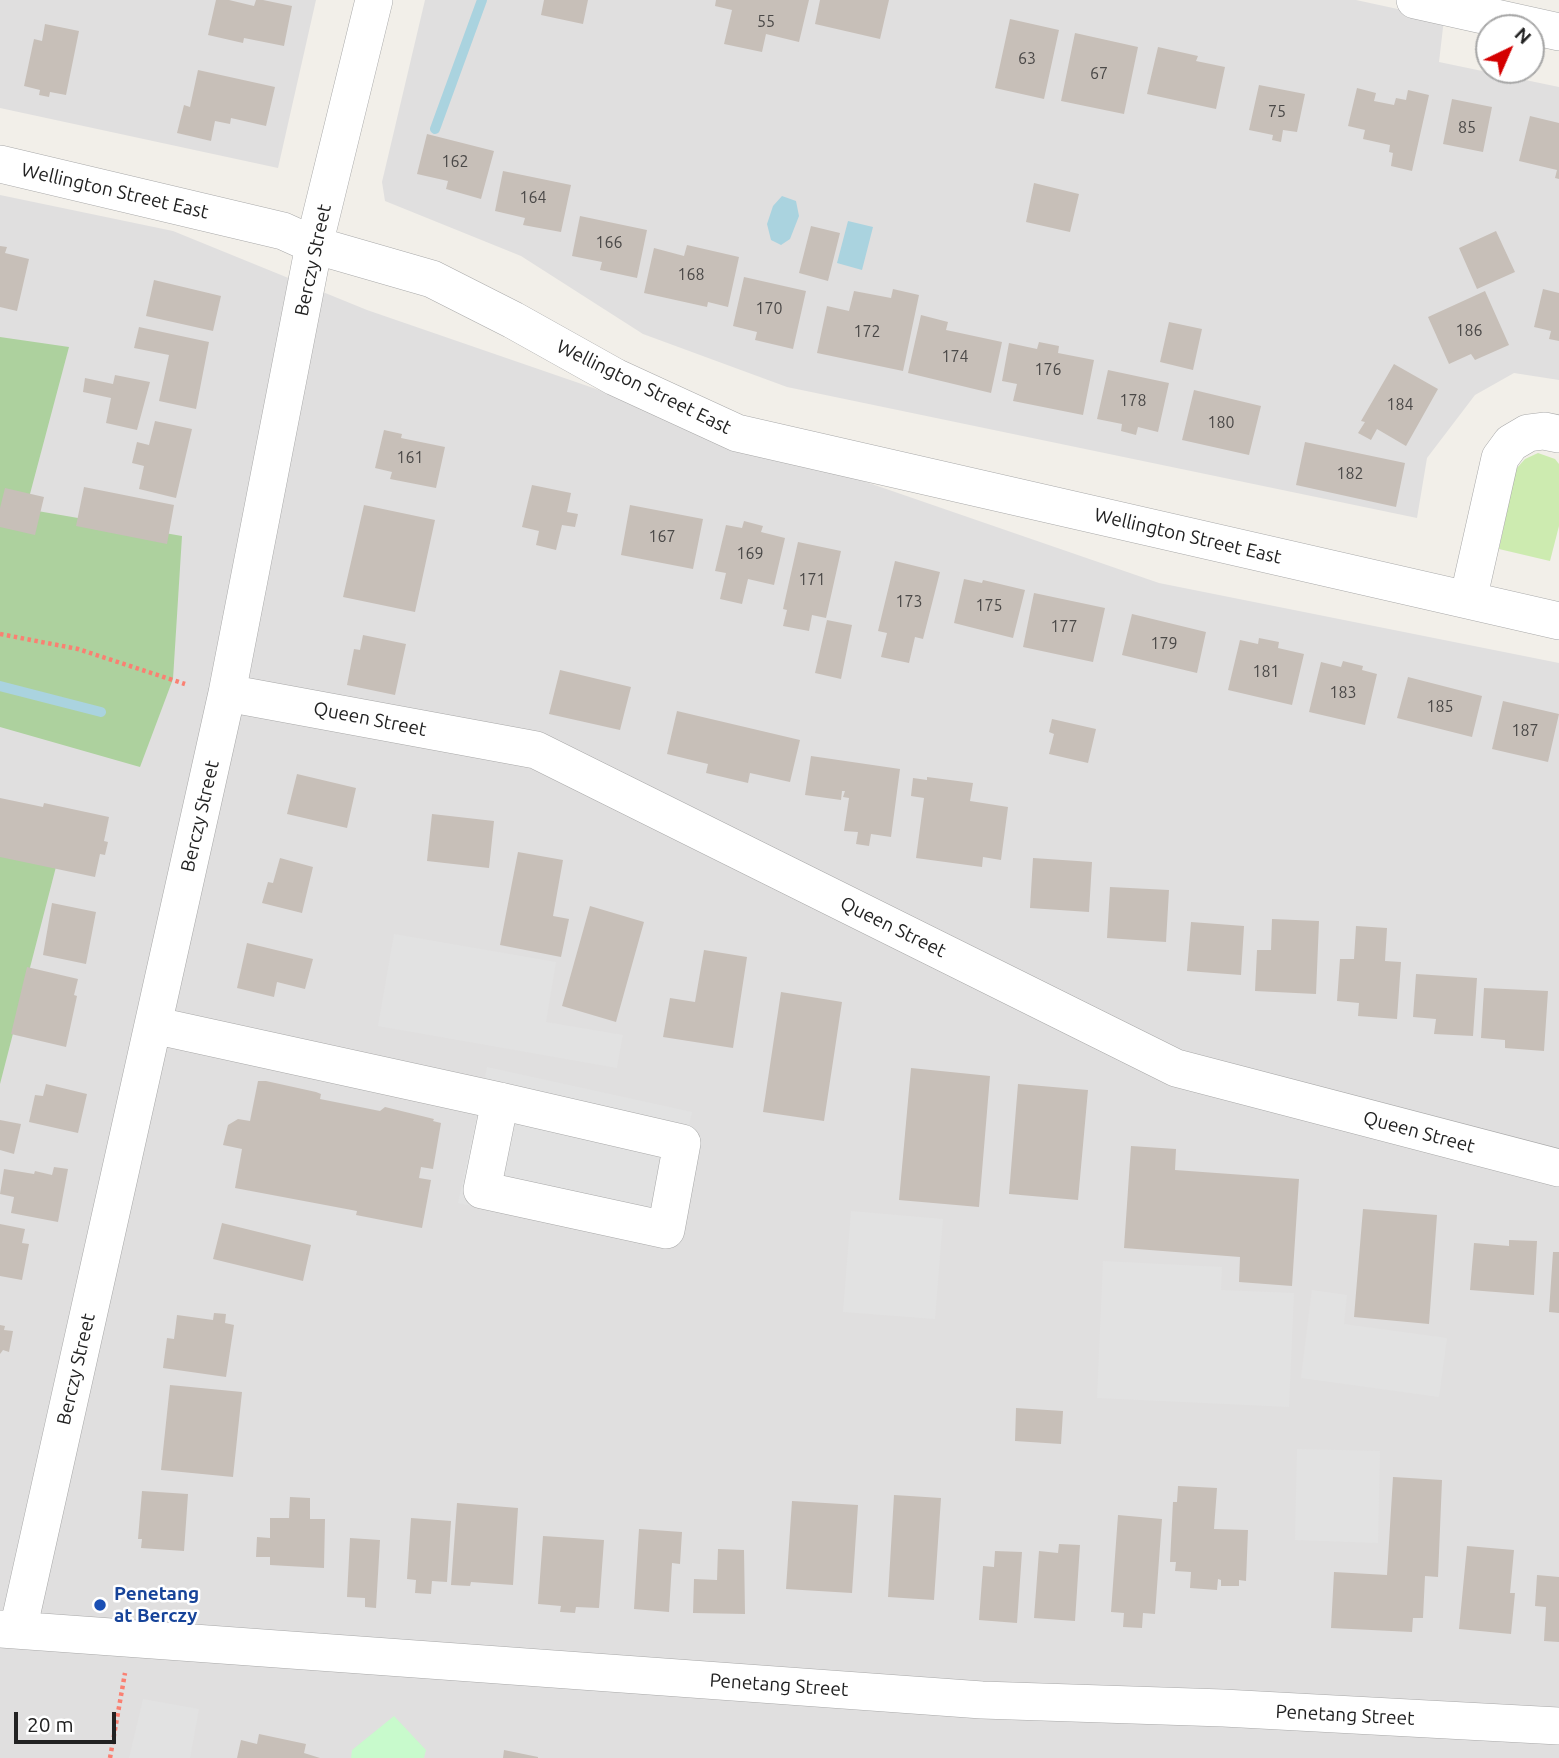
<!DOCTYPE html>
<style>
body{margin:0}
#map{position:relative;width:1559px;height:1758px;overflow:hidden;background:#f2efe9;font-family:Ubuntu,sans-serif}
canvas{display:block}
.north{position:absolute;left:1475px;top:14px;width:70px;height:70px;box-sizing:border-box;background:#fff;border:2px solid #a7a7a7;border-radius:50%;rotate:44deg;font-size:19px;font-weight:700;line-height:28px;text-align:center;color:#222}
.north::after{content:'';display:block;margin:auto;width:24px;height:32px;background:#d40000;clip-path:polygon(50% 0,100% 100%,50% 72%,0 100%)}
.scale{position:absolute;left:14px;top:1712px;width:102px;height:32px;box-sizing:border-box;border:4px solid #222;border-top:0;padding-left:9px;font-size:21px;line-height:24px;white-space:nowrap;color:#222;-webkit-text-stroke:5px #fff;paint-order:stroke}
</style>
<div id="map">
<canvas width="1559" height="1758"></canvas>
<div class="north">N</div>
<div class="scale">20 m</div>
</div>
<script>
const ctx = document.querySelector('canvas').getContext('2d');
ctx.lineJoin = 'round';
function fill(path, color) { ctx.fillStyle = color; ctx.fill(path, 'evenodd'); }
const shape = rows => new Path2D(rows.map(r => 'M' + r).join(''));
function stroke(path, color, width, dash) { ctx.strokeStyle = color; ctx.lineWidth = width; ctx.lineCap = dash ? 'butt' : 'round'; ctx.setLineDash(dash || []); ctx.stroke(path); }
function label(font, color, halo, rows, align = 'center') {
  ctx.font = font + ' Ubuntu,sans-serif'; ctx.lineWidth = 5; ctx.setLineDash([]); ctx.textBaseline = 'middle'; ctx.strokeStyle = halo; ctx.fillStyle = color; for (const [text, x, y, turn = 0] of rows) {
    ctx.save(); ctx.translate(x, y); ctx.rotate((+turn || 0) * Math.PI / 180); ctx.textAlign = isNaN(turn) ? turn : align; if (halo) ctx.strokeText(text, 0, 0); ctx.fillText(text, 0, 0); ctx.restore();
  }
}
fill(shape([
 [0,0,316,0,278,168,0,108],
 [425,0,1356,0,1444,19,1439,62,1559,87,1559,380,1514,373,1475,395,1427,458,1417,518,787,387,643,334,521,256,385,201,382,182],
 [0,195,173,231,367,310,1159,583,1559,663,1559,1758,0,1758]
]), '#e0dfdf');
fill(shape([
 [1538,453,1555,459,1559,464,1559,526,1550,561,1499,549,1516,469,1525,459]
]), '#cdebb0');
fill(shape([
 [0,337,69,347,26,509,182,536,173,679,140,767,0,727],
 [0,835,58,859,0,1084]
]), '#add19e');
fill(shape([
 [394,1716,426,1750,424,1758,351,1758,352,1750]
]), '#c8facc');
fill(shape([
 [394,934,556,962,546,1022,623,1035,617,1068,378,1026],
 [487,1067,692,1112,666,1233,599,1234,458,1203],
 [851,1211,943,1219,935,1319,843,1312],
 [1103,1261,1222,1267,1221,1290,1294,1293,1289,1407,1097,1398],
 [1312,1290,1347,1295,1344,1324,1447,1338,1439,1397,1301,1378],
 [1297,1449,1380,1451,1378,1543,1295,1540],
 [143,1699,199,1709,190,1758,129,1758]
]), '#e2e2e2');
fill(shape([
 [782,196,796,201,799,216,790,239,781,245,771,240,767,224,773,206],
 [848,221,873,227,862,270,837,263]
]), '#aad3df');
stroke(shape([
 [435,129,482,0],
 [0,686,101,712]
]), '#aad3df', 10);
fill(shape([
 [216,0,229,0,254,6,256,0,263,0,292,6,284,46,244,38,243,43,208,35],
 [544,0,588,0,583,24,541,15],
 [716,0,809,0,799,42,766,34,762,52,724,44,732,10,715,6],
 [820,0,889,0,880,39,815,24],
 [1010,19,1059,30,1044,99,995,88],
 [45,24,79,31,66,95,50,92,49,97,39,95,40,90,24,86,34,39,42,41],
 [1075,33,1138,47,1124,114,1061,101],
 [1158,47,1198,56,1196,61,1225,67,1216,109,1147,94],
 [198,70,275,87,266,126,231,118,230,124,215,121,211,141,177,133,184,105,190,107],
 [1259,85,1305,94,1297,132,1283,130,1281,142,1272,140,1273,135,1249,130],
 [1357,88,1376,93,1374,101,1394,105,1396,98,1406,100,1408,90,1429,95,1412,171,1391,166,1393,153,1389,152,1390,145,1363,139,1365,130,1348,126],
 [1452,99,1492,107,1483,152,1443,144],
 [1530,116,1559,123,1559,179,1555,178,1557,170,1519,161],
 [427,134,494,151,481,199,446,189,448,181,417,174],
 [503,171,571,185,561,232,523,225,525,218,495,211],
 [1034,183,1079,194,1070,232,1026,222],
 [580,216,647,230,637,278,600,270,602,262,572,256],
 [811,226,840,233,828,281,799,273],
 [1496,231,1515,272,1477,289,1459,248],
 [687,245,739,257,728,307,708,302,707,307,644,293,654,248,684,256],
 [0,246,7,247,5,253,29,259,17,311,0,307],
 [744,277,806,291,793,349,755,340,757,332,733,326],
 [154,280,221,296,213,331,146,316],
 [893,289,919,295,903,371,817,353,827,306,849,311,854,291,891,298],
 [1543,289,1559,293,1559,341,1549,339,1551,331,1534,327],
 [1485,291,1509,345,1475,360,1471,354,1449,364,1428,317],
 [921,315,948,322,946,330,1002,342,991,393,908,373],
 [1169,322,1202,329,1193,370,1160,362],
 [139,327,209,342,196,409,159,401,169,355,134,348],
 [1039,342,1059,346,1058,353,1094,360,1083,415,1013,401,1017,384,1002,381,1009,343,1037,349],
 [1394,364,1438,389,1406,446,1377,429,1371,440,1358,433,1365,422,1361,421],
 [1108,370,1169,383,1158,432,1138,427,1136,435,1121,431,1122,424,1097,419],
 [115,375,150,382,137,430,106,423,111,398,83,392,85,378,113,384],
 [1194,390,1261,406,1249,455,1182,440],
 [155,421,192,429,176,498,139,489,144,466,132,463,137,442,149,445],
 [384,430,402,434,401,438,445,447,436,488,390,479,392,472,375,468],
 [1305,442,1405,463,1396,507,1296,485],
 [532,485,571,493,567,512,578,514,575,527,562,525,556,550,536,545,539,531,522,527],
 [84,487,174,505,167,544,76,526],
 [5,488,44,497,35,535,0,527,0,508],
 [364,505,435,520,415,612,343,597],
 [630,505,703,519,693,569,621,555],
 [744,521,763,526,761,532,785,538,774,585,748,579,742,604,720,599,726,573,715,571,726,525,742,528],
 [798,542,841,551,826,618,812,615,809,631,783,626,787,610,783,609],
 [895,561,940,572,923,639,915,637,909,663,881,657,887,633,878,631],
 [964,579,982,583,983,580,1025,590,1013,638,954,623],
 [1034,593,1105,608,1093,662,1023,647],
 [1132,614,1206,632,1197,673,1122,655],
 [827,620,852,625,841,679,815,673],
 [363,635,406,644,395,695,347,685,354,649,360,650],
 [1259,638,1279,642,1278,648,1304,654,1292,705,1228,690,1240,640,1258,644],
 [1343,661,1363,666,1362,670,1377,674,1365,725,1309,712,1321,662,1341,667],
 [560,670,631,687,620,730,549,714],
 [1408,677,1482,696,1472,737,1397,718],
 [1503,701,1559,714,1548,762,1492,749],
 [677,711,800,740,790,782,750,773,748,783,706,773,708,764,667,754],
 [1052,719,1096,729,1088,763,1049,754,1054,734,1049,732],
 [811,756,900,769,891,837,871,834,869,846,856,844,858,832,844,831,849,798,843,797,845,791,842,791,841,800,805,795],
 [297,774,356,788,347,828,287,814],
 [927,777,973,783,970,801,1008,807,1001,860,983,857,982,867,916,858,924,798,911,796,913,778,927,780],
 [0,798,43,807,44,803,109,817,104,841,108,842,105,855,100,854,95,877,0,857],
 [432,814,494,821,489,868,427,861],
 [518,852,563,860,553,916,569,919,561,957,500,945],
 [280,858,313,867,302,913,262,903,268,882,273,883],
 [1033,858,1092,862,1089,912,1030,908],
 [1110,887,1169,890,1166,942,1107,938],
 [52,903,96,912,86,964,43,955],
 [590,906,644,922,616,1022,562,1006],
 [1272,919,1319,921,1316,994,1255,991,1257,950,1271,950],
 [1191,922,1244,926,1241,975,1187,971],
 [1356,926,1387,928,1385,961,1401,962,1397,1019,1358,1016,1359,1003,1337,1001,1340,959,1354,959],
 [247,943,313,959,305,989,277,982,274,997,237,988],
 [704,950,747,957,733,1048,663,1037,670,998,695,1002],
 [27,967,78,979,74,995,77,996,66,1047,11,1034],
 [1416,974,1477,978,1473,1036,1434,1034,1436,1019,1413,1017],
 [1484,988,1548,991,1544,1051,1505,1048,1505,1040,1481,1038],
 [781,992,842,1002,824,1121,763,1112],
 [911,1068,990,1076,979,1207,899,1200],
 [258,1081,266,1081,316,1092,321,1094,320,1099,380,1111,385,1107,434,1119,433,1121,441,1123,433,1169,421,1167,419,1178,431,1180,422,1228,356,1215,357,1211,235,1188,242,1149,223,1145,228,1125,238,1119,250,1121],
 [46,1084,87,1094,78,1133,29,1122,35,1095,43,1096],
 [1018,1084,1088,1090,1078,1200,1009,1194],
 [0,1120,21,1124,14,1154,0,1150],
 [1131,1146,1176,1149,1175,1170,1299,1179,1292,1286,1239,1282,1240,1257,1124,1248],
 [54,1167,68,1169,58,1222,11,1213,14,1197,0,1194,4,1169,34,1174,35,1171,52,1175],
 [1363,1209,1437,1215,1429,1324,1354,1317],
 [222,1223,311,1245,303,1281,213,1259],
 [0,1224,25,1229,22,1243,29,1244,22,1280,0,1276],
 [1509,1240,1537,1241,1534,1295,1470,1290,1474,1243,1509,1246],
 [1553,1252,1559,1252,1559,1313,1549,1312],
 [214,1313,226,1314,225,1323,234,1325,226,1377,163,1368,167,1338,174,1339,177,1315,213,1320],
 [0,1325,5,1326,4,1330,13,1331,9,1352,3,1350,0,1354],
 [170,1385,242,1392,233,1477,161,1470],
 [1016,1408,1063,1411,1061,1444,1015,1441],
 [1393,1477,1442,1480,1438,1577,1425,1576,1423,1618,1413,1618,1412,1632,1331,1628,1334,1572,1387,1575],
 [1178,1486,1217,1488,1214,1529,1248,1530,1246,1581,1239,1580,1239,1586,1221,1586,1221,1580,1218,1579,1217,1590,1190,1588,1191,1572,1175,1571,1176,1562,1170,1562,1173,1502,1177,1502],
 [142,1491,188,1494,184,1551,141,1548,142,1539,138,1539],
 [894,1495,941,1498,934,1600,888,1597],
 [290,1497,310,1498,310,1519,325,1519,324,1568,270,1565,270,1557,256,1557,257,1537,270,1538,270,1518,289,1518],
 [792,1501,858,1505,852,1593,786,1589],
 [457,1503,518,1508,513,1585,471,1582,470,1586,451,1585],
 [1118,1515,1162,1519,1155,1614,1143,1613,1142,1628,1123,1627,1124,1613,1111,1612],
 [411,1518,451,1521,447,1582,432,1581,431,1594,415,1593,416,1580,407,1579],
 [639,1529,682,1532,680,1564,672,1563,669,1612,634,1609],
 [543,1536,604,1540,599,1608,576,1607,575,1613,560,1612,561,1606,538,1604],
 [350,1538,380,1540,376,1608,365,1607,365,1598,347,1597],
 [1059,1544,1080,1545,1075,1621,1034,1618,1039,1551,1058,1553],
 [1467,1546,1514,1550,1510,1593,1515,1593,1511,1634,1459,1629],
 [718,1549,744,1550,745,1614,693,1613,694,1579,717,1580],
 [995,1551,1022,1552,1017,1623,979,1620,983,1566,994,1567],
 [1537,1575,1559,1577,1559,1642,1544,1641,1546,1607,1535,1606],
 [259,1734,306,1744,304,1753,320,1758,237,1758,241,1740,257,1744],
 [504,1750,538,1757,538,1758,503,1758]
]), '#c7bfb8');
const minor = shape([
 [1415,0,1559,32],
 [0,164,283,231,314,245,432,279,513,320,615,377,737,433,1559,621],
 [1468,600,1500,458,1511,443,1528,433,1544,431,1559,434],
 [227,693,536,750,1176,1068,1559,1168],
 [153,1025,500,1101,682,1143,666,1230,482,1190,500,1101],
 [0,1629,982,1700,1223,1708,1559,1726],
 [18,1630,227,693,314,245,374,0]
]);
stroke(minor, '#a9a9a9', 38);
stroke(shape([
 [0,634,78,649,185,684],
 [110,1758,125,1673]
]), '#fa8072', 4.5, [3.5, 3.5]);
stroke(minor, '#fff', 37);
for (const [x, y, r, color] of [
 [100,1605,7,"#1a4fb4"]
]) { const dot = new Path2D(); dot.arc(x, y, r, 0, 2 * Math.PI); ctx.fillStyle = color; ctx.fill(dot); stroke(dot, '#fff', 2.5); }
label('16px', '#4b4948', null, [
 ["55",766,22],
 ["63",1027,59],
 ["67",1099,74],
 ["75",1277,112],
 ["85",1467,128],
 ["162",455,162],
 ["164",533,198],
 ["166",609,243],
 ["168",691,275],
 ["170",769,309],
 ["186",1469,331],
 ["172",867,332],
 ["174",955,357],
 ["176",1048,370],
 ["178",1133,401],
 ["184",1400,405],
 ["180",1221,423],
 ["161",410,458],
 ["182",1350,474],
 ["167",662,537],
 ["169",750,554],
 ["171",812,580],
 ["173",909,602],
 ["175",989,606],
 ["177",1064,627],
 ["179",1164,644],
 ["181",1266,672],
 ["183",1343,693],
 ["185",1440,707],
 ["187",1525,731]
]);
label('19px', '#222', '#fff', [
 ["Wellington Street East",115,191,13],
 ["Berczy Street",313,260,-78],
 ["Wellington Street East",644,387,26],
 ["Wellington Street East",1188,536,13],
 ["Queen Street",370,719,11],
 ["Berczy Street",200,816,-77],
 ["Queen Street",893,927,26],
 ["Queen Street",1419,1132,15],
 ["Berczy Street",76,1369,-77],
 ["Penetang Street",779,1685,4],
 ["Penetang Street",1345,1715,3]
]);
label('bold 19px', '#164399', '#fff', [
 ["Penetang",114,1594],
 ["at Berczy",114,1616]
], 'left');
</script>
